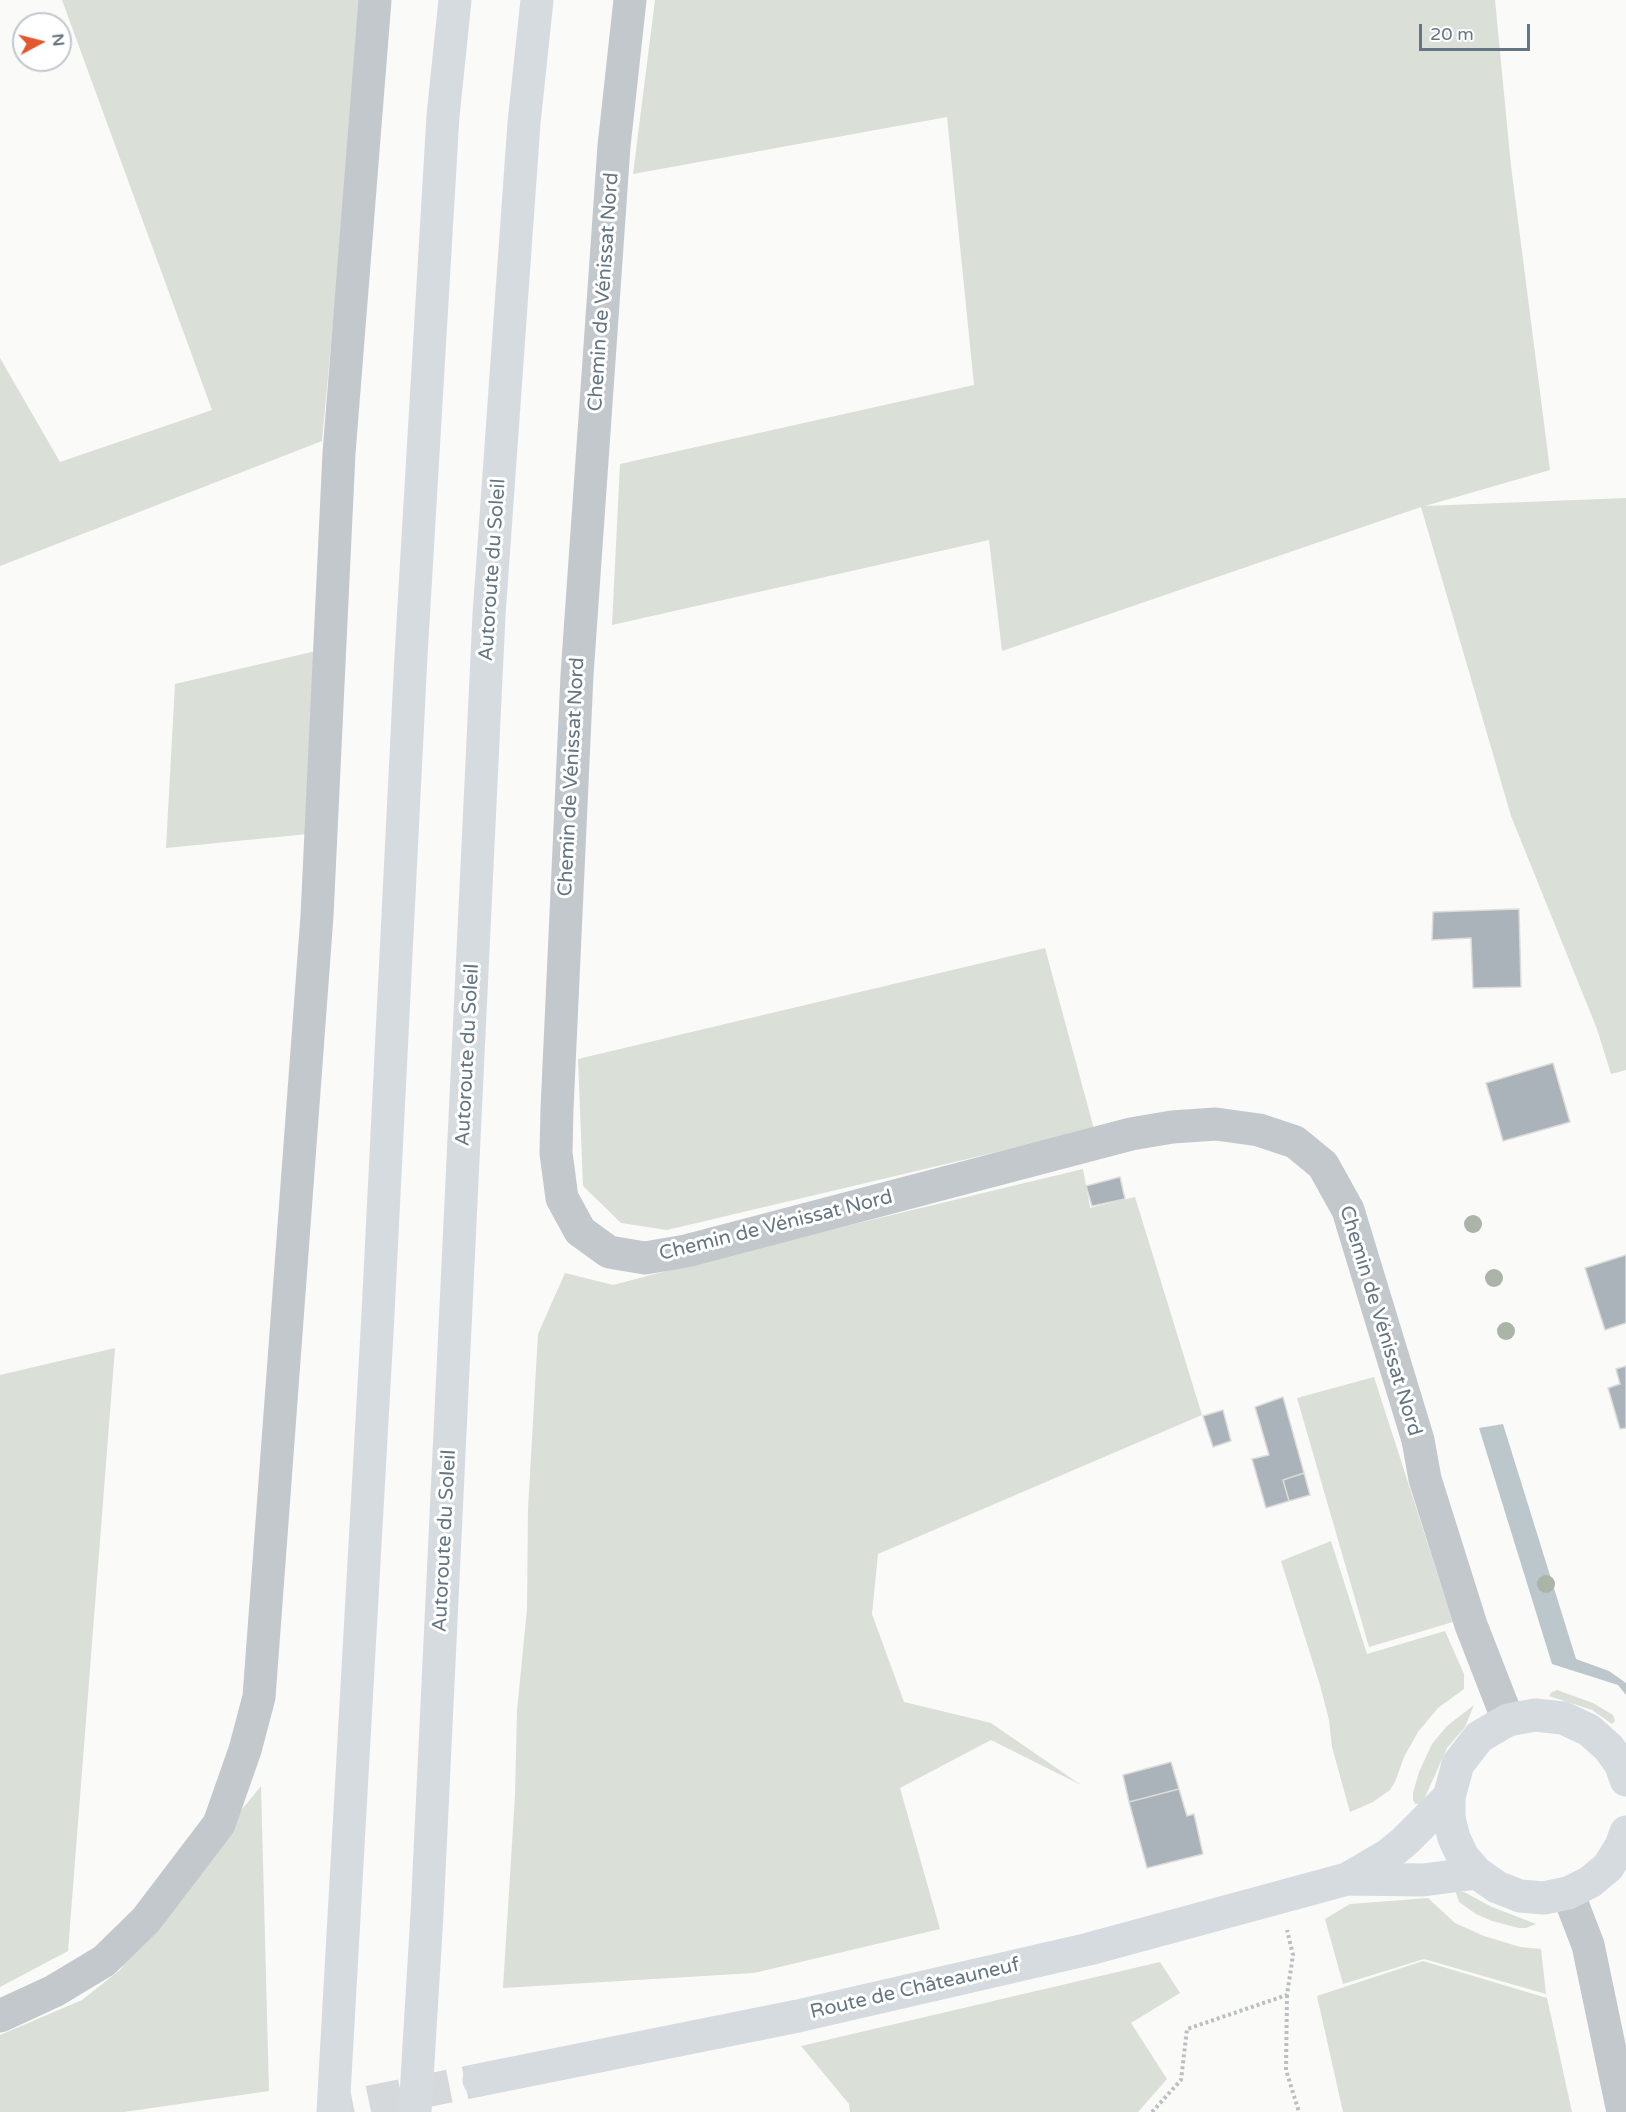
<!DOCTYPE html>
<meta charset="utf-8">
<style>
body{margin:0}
#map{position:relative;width:1626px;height:2112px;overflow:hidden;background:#fafaf8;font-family:"Varela Round",sans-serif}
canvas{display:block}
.north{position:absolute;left:12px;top:12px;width:60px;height:60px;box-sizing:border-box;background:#fff;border:2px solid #c1c8cd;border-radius:50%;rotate:83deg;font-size:16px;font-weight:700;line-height:24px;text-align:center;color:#657683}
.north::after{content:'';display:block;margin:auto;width:21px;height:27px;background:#e4572e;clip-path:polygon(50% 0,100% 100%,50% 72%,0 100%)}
.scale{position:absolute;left:1419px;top:24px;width:111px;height:27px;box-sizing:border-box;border:3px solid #657683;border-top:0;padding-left:8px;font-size:18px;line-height:21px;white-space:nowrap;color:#657683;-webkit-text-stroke:4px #fff;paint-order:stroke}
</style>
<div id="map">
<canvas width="1626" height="2112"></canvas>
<div class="north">N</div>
<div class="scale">20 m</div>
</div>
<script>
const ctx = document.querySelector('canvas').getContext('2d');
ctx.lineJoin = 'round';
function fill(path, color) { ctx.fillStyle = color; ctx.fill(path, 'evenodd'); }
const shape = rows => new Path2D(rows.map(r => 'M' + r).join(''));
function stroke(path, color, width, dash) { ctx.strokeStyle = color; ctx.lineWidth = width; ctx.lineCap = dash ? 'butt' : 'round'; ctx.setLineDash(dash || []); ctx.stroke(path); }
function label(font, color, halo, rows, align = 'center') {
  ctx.font = font + ' "Varela Round",sans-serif'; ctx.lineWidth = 6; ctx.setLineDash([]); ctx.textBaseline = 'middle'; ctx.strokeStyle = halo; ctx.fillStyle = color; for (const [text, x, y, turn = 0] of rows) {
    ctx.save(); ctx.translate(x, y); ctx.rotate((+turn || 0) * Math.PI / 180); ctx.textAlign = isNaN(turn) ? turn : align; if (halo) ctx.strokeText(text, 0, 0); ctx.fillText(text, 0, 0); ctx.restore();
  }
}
fill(shape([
 [62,0,363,0,322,441,0,566,0,358,60,462,212,410],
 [655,0,1495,0,1511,166,1550,470,1425,506,1626,498,1626,1070,1611,1074,1597,1029,1511,816,1421,507,1002,651,989,540,612,625,620,464,974,385,947,117,633,174],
 [316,651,308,834,166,848,175,684],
 [1045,948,1094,1129,667,1230,621,1223,583,1186,578,1059],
 [1083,1169,1090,1208,1135,1197,1202,1415,878,1554,872,1614,904,1702,991,1723,1081,1785,991,1740,900,1788,940,1929,754,1973,503,1988,515,1796,517,1711,527,1609,528,1509,538,1334,565,1273,613,1285,742,1251],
 [115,1348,68,1951,0,1987,0,1375],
 [1374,1377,1453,1622,1369,1647,1297,1398],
 [1331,1541,1367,1654,1445,1631,1464,1674,1464,1689,1438,1708,1418,1732,1404,1757,1395,1782,1390,1790,1373,1802,1350,1812,1332,1747,1329,1720,1320,1685,1281,1561],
 [1557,1690,1593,1703,1613,1715,1615,1721,1612,1724,1592,1710,1549,1696,1552,1692],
 [1474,1705,1465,1727,1447,1748,1422,1804,1415,1804,1413,1800,1413,1793,1419,1772,1432,1744,1447,1726],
 [261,1786,269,2091,124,2112,0,2112,0,2035,82,2000,120,1970,191,1872],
 [1455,1890,1464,1892,1492,1907,1536,1924,1526,1928,1519,1928,1492,1921,1476,1914,1459,1902],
 [1428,1898,1455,1923,1484,1936,1520,1947,1541,1949,1546,1994,1424,1959,1343,1984,1325,1919,1350,1904],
 [1423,1961,1547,1998,1572,2112,1343,2112,1317,1996],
 [1160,1962,1180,1993,1131,2023,1167,2079,1138,2112,850,2112,849,2104,801,2046]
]), '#dadfd7');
fill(shape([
 [1503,1424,1576,1659,1609,1671,1626,1683,1626,1695,1618,1685,1552,1664,1479,1428]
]), '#bbc7cb');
const building = shape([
 [1519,909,1521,987,1473,988,1471,938,1432,940,1433,912,1519,909],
 [1553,1063,1570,1122,1503,1141,1486,1083,1553,1063],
 [1120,1177,1125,1199,1092,1206,1086,1186,1120,1177],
 [1626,1255,1626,1323,1605,1330,1585,1268,1626,1255],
 [1626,1366,1626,1428,1620,1429,1608,1388,1620,1384,1616,1369,1626,1366],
 [1283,1397,1304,1473,1283,1480,1289,1501,1266,1508,1252,1459,1269,1455,1255,1407,1283,1397],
 [1223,1410,1231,1441,1213,1447,1203,1416,1223,1410],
 [1304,1473,1310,1495,1289,1501,1283,1480,1304,1473],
 [1171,1762,1179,1789,1129,1802,1123,1775,1171,1762],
 [1179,1789,1187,1816,1194,1814,1203,1854,1147,1868,1129,1802,1179,1789]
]);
fill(building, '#aab3b9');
stroke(building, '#dcdcda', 1.5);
stroke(shape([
 [321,2112,479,2080]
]), '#d5d9db', 33, [33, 16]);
stroke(shape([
 [1287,1995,1286,2070,1299,2112],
 [1152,2112,1181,2080,1187,2029,1287,1995,1293,1955,1287,1930]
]), '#bbbfc2', 4, [3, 3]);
stroke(shape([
 [630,0,614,146,577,675,557,1109,556,1153,562,1198,580,1231,609,1252,645,1258,686,1251,1131,1134,1172,1127,1216,1124,1259,1130,1295,1142,1323,1165,1348,1210,1418,1440,1425,1479,1471,1625,1508,1720],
 [0,2016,54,1991,104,1961,146,1920,219,1824,245,1750,259,1697,317,916,339,453,375,0]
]), '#c3c8cc', 33);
stroke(shape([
 [1568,1893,1588,1945,1623,2112]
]), '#c3c8cc', 33);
stroke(shape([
 [1626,1780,1621,1765,1609,1748,1589,1730,1563,1718,1535,1715,1508,1720,1479,1737,1458,1764,1449,1797,1449,1818,1454,1838,1463,1857,1477,1873,1497,1887,1520,1896,1544,1898,1568,1893,1590,1882,1608,1867,1621,1846,1626,1832],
 [1347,1879,1423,1880,1477,1873],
 [479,2080,798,2016,1089,1949,1347,1879,1388,1855,1405,1841,1449,1797]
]), '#d6dbdf', 33);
stroke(shape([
 [333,2112,378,1314,411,656,443,116,455,0],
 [415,2112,427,1914,489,615,524,123,537,0]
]), '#d6dbdf', 33);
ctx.fillStyle = '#aab4a7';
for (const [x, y] of [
 [1473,1224],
 [1494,1278],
 [1506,1331],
 [1546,1584]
]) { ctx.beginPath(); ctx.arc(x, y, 9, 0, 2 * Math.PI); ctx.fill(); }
label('20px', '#657683', '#fff', [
 ["Chemin de Vénissat Nord",604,292,-86],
 ["Autoroute du Soleil",493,570,-86],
 ["Chemin de Vénissat Nord",572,777,-87],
 ["Autoroute du Soleil",468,1055,-87],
 ["Chemin de Vénissat Nord",776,1226,-14],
 ["Chemin de Vénissat Nord",1380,1321,73],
 ["Autoroute du Soleil",445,1541,-87],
 ["Route de Châteauneuf",915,1989,-13]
]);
</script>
